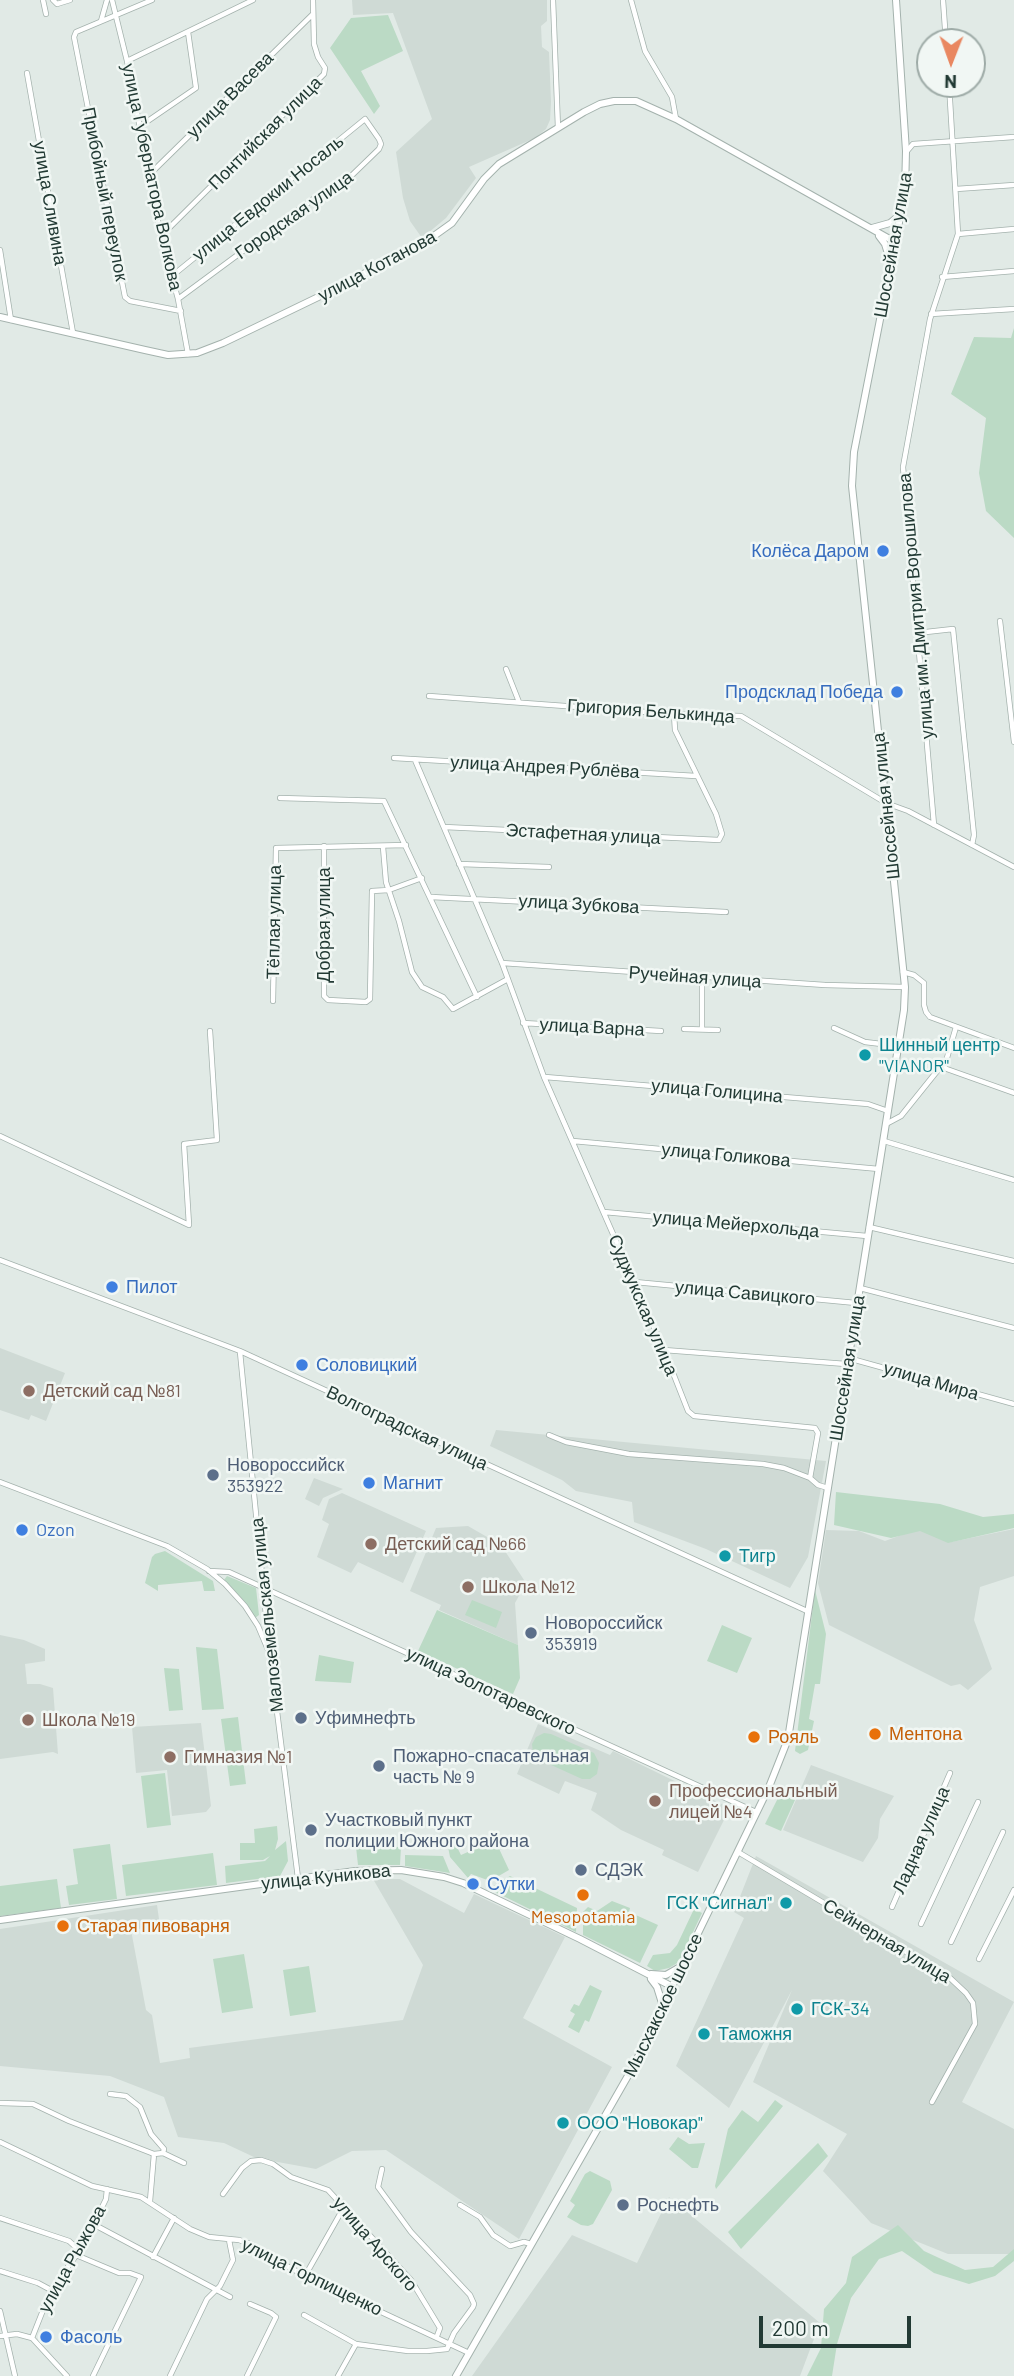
<!DOCTYPE html>
<meta charset="utf-8">
<style>
body{margin:0}
#map{position:relative;width:1014px;height:2376px;overflow:hidden;background:#e1eae6;font-family:Barlow,sans-serif}
canvas{display:block}
.north{position:absolute;left:916px;top:28px;width:70px;height:70px;box-sizing:border-box;background:#f1f7f4;border:2px solid #9eaba7;border-radius:50%;rotate:181deg;font-size:19px;font-weight:700;line-height:28px;text-align:center;color:#223a34}
.north::after{content:'';display:block;margin:auto;width:24px;height:32px;background:#e98760;clip-path:polygon(50% 0,100% 100%,50% 72%,0 100%)}
.scale{position:absolute;left:759px;top:2316px;width:152px;height:32px;box-sizing:border-box;border:4px solid #223a34;border-top:0;padding-left:9px;font-size:21px;line-height:24px;white-space:nowrap;color:#223a34;-webkit-text-stroke:5px #f1f7f4;paint-order:stroke}
</style>
<div id="map">
<canvas width="1014" height="2376"></canvas>
<div class="north">N</div>
<div class="scale">200 m</div>
</div>
<script>
const ctx = document.querySelector('canvas').getContext('2d');
ctx.lineJoin = 'round';
function fill(path, color) { ctx.fillStyle = color; ctx.fill(path, 'evenodd'); }
const shape = rows => new Path2D(rows.map(r => 'M' + r).join(''));
function stroke(path, color, width, dash) { ctx.strokeStyle = color; ctx.lineWidth = width; ctx.lineCap = dash ? 'butt' : 'round'; ctx.setLineDash(dash || []); ctx.stroke(path); }
function label(font, color, halo, rows, align = 'center') {
  ctx.font = font + ' Barlow,sans-serif'; ctx.lineWidth = 5; ctx.setLineDash([]); ctx.textBaseline = 'middle'; ctx.strokeStyle = halo; ctx.fillStyle = color; for (const [text, x, y, turn = 0] of rows) {
    ctx.save(); ctx.translate(x, y); ctx.rotate((+turn || 0) * Math.PI / 180); ctx.textAlign = isNaN(turn) ? turn : align; if (halo) ctx.strokeText(text, 0, 0); ctx.fillText(text, 0, 0); ctx.restore();
  }
}
fill(shape([
 [352,0,547,0,547,21,541,26,542,47,549,52,551,102,550,120,546,129,535,138,469,167,476,178,446,218,422,238,410,221,403,198,396,152,432,119,393,13,353,15],
 [0,1348,65,1373,46,1421,31,1415,29,1420,0,1410],
 [496,1430,826,1461,808,1557,790,1588,706,1549,634,1522,632,1502,576,1491,562,1480,490,1446],
 [314,1478,343,1489,323,1498,319,1506,305,1499],
 [342,1493,426,1531,403,1583,358,1562,351,1573,317,1557,329,1524,322,1520,329,1499],
 [468,1526,501,1545,526,1583,515,1603,518,1645,439,1610,441,1605,410,1591,436,1528],
 [918,1529,951,1542,1014,1529,1014,1576,980,1587,974,1620,992,1669,968,1690,960,1684,951,1686,829,1625,818,1583,826,1530,859,1531,885,1541],
 [0,1635,24,1640,45,1649,45,1661,25,1664,27,1684,40,1684,53,1688,58,1754,53,1752,0,1759],
 [201,1723,211,1806,206,1812,172,1816,167,1770,136,1773,132,1727],
 [538,1724,610,1755,613,1751,730,1808,698,1872,662,1855,664,1850,621,1830,591,1810,597,1793,565,1781,559,1794,517,1774],
 [811,1765,894,1796,880,1819,878,1838,863,1862,783,1830],
 [756,1856,1014,2002,962,2102,1014,2129,1014,2254,948,2254,871,2223,823,2171,847,2134,753,2082,792,1990,729,2108,676,2066,744,1918,734,1912],
 [373,1879,400,1879,464,1913,474,1894,565,1937,523,2018,612,2067,519,2239,386,2150,352,2151,316,2169,256,2158,224,2143,178,2137,164,2097,110,2076,0,2066,0,1929,157,1905,160,1926,131,1930,146,2010,152,2015,160,2063,190,2058,189,2048,403,2020,423,1965],
 [669,2197,820,2323,800,2376,472,2376,572,2235,637,2263]
]), '#cfdad5');
fill(shape([
 [388,15,403,51,361,71,380,106,374,114,330,48,351,18],
 [1014,328,1014,538,986,511,979,473,986,418,951,394,974,337,1011,338],
 [836,1492,940,1504,983,1517,1014,1514,1014,1528,948,1543,920,1531,891,1538,834,1525],
 [165,1551,213,1581,215,1591,204,1591,202,1581,158,1585,158,1591,145,1583,152,1557,155,1554],
 [227,1576,256,1588,259,1615,255,1618,244,1601,224,1580],
 [815,1590,826,1634,820,1684,815,1684,809,1719,814,1721,808,1750,800,1754,795,1751],
 [472,1600,502,1612,496,1628,465,1615],
 [437,1610,518,1645,520,1678,513,1694,418,1651],
 [722,1625,752,1638,737,1673,707,1661],
 [196,1647,217,1649,224,1709,202,1710],
 [319,1655,354,1662,351,1683,315,1681],
 [164,1668,179,1669,183,1710,169,1711],
 [238,1717,246,1784,230,1786,221,1719],
 [544,1733,551,1734,594,1753,599,1763,597,1774,590,1779,582,1779,538,1759,533,1753,532,1744,536,1737],
 [165,1773,171,1825,147,1828,141,1776],
 [780,1794,795,1800,781,1831,765,1824],
 [277,1826,278,1839,275,1850,286,1841,288,1861,280,1876,226,1883,225,1866,265,1861,270,1856,263,1860,240,1860,240,1843,255,1843,254,1829],
 [495,1840,509,1870,490,1881,471,1874,468,1878,450,1857,448,1847,454,1841,461,1855],
 [110,1844,117,1899,69,1905,66,1886,78,1884,73,1849],
 [356,1847,401,1847,400,1865,358,1865],
 [213,1853,217,1885,126,1896,122,1865],
 [405,1855,443,1856,450,1873,405,1866],
 [510,1876,577,1908,576,1932,489,1889],
 [57,1879,61,1908,0,1916,0,1886],
 [612,1901,630,1908,629,1912,658,1925,640,1963,583,1935,583,1912,588,1907,597,1911],
 [694,1909,702,1913,679,1962,669,1968,655,1971,647,1966,653,1955,670,1953,677,1945],
 [244,1954,253,2008,222,2013,213,1959],
 [309,1966,316,2012,290,2016,283,1970],
 [590,1985,602,1991,589,2022,585,2020,579,2033,568,2027,575,2014,570,2011,574,2004,579,2006],
 [775,2100,783,2106,716,2189,715,2186,728,2129,742,2110,758,2122],
 [678,2137,689,2144,705,2143,698,2168,692,2168,669,2149],
 [818,2143,828,2156,741,2249,728,2232],
 [590,2171,610,2181,612,2190,593,2224,588,2226,581,2225,567,2217,575,2205,570,2201,585,2174],
 [898,2225,924,2251,965,2270,993,2267,1014,2249,1014,2261,995,2276,969,2284,934,2273,902,2251,879,2259,851,2298,837,2344,832,2376,807,2376,821,2348,824,2309,846,2283,852,2257]
]), '#bbdac5');
const minor = shape([
 [43,0,46,14],
 [53,0,57,4,70,0],
 [112,0,127,61,161,236,178,299,188,354],
 [152,0,76,32,74,37,125,297,130,301,181,311],
 [553,0,558,128],
 [631,0,645,51,672,97,676,119],
 [943,0,946,42],
 [101,21,107,0],
 [127,61,253,0],
 [27,73,73,333],
 [139,127,196,88,188,32],
 [907,151,913,144,1014,137],
 [149,175,312,15],
 [956,189,1014,185],
 [958,234,1014,229],
 [161,236,324,74,325,68,318,57,314,44,313,0],
 [0,250,11,320],
 [172,276,365,119,379,139,381,144,379,149,347,180,320,194,178,299],
 [942,277,1014,271],
 [931,314,1014,309],
 [1000,621,1014,742],
 [917,633,953,629,974,835,972,845],
 [506,669,519,702],
 [429,696,674,714,741,716,886,803,908,811,1014,867],
 [394,758,696,776],
 [415,760,502,963,544,1077,664,1350,688,1411,694,1416,815,1428,818,1433,810,1478,784,1468,763,1464,629,1454,566,1442,549,1435],
 [280,798,384,801,477,997],
 [934,825,903,467,930,319,958,234,949,84],
 [444,827,719,840,722,834,716,814,675,730,674,714],
 [324,846,324,996,328,1000,366,1002,370,999,372,891,389,890,422,878],
 [383,847,386,882,399,921,412,972,422,987,443,997,453,1009,508,979],
 [459,864,549,867],
 [431,897,726,912],
 [502,963,825,985,905,987],
 [903,972,914,975,924,983,924,1005,926,1012,930,1017,1014,1048],
 [702,977,702,1029],
 [273,1001,276,848,406,845],
 [523,1023,661,1031],
 [834,1028,865,1042,898,1046],
 [684,1029,718,1030],
 [944,1068,956,1027],
 [545,1077,868,1104,888,1111],
 [886,1124,901,1116,938,1070,944,1068,1014,1093],
 [0,1136,189,1225,184,1144,217,1140,210,1031],
 [573,1141,879,1169],
 [884,1141,1014,1180],
 [604,1212,867,1236],
 [869,1227,1014,1261],
 [0,1260,240,1351,807,1611],
 [635,1282,856,1303],
 [860,1288,1014,1328],
 [664,1350,846,1364],
 [240,1352,270,1656,298,1878],
 [848,1358,1014,1404],
 [810,1478,818,1485,828,1488],
 [0,1482,167,1546,207,1569,225,1584,245,1606,258,1626,269,1652],
 [209,1571,229,1572,756,1812],
 [738,1852,950,1978,966,1993,973,2003,975,2024,932,2102],
 [892,1907,950,1773],
 [921,1924,978,1802],
 [951,1942,1003,1832],
 [979,1959,1014,1890],
 [110,2094,126,2096,140,2107,151,2134,164,2149,163,2153],
 [0,2103,33,2104,69,2121,154,2154,163,2153,184,2163],
 [0,2142,92,2186,141,2197,190,2229,209,2237,239,2240,251,2244,266,2255,319,2283,469,2353],
 [223,2194,242,2168,251,2161,261,2160,273,2164,291,2177,328,2190,411,2280,440,2328,437,2336],
 [150,2201,154,2154],
 [460,2205,480,2217,493,2235,510,2246,524,2242,531,2244],
 [0,2218,69,2241,79,2250],
 [93,2224,230,2297],
 [76,2255,119,2273,130,2273,141,2277,93,2376],
 [153,2257,174,2218],
 [0,2271,38,2283,51,2290],
 [305,2276,344,2207],
 [0,2311,15,2376],
 [304,2315,356,2344,408,2351,427,2351,447,2349,454,2333,473,2307,474,2304,470,2295,411,2232,378,2187,382,2169],
 [0,2336,17,2334,32,2338],
 [32,2338,51,2290,83,2246,106,2199,107,2189],
 [32,2338,67,2376],
 [170,2376,207,2299,220,2286,233,2260,229,2240],
 [247,2376,276,2317,271,2313,250,2304],
 [338,2376,356,2344]
]);
const tertiary = shape([
 [872,228,890,223,901,214],
 [879,236,885,244,890,260],
 [0,317,145,350,168,355,197,353,223,343,339,287,431,238,452,223,484,179,499,164,584,112,600,104,614,101,636,101,676,119,895,242],
 [0,1920,355,1871,401,1870,444,1877,463,1883,580,1939,671,1986],
 [651,1974,666,1975,680,1967],
 [651,1979,657,1987,662,2003],
 [456,2376,633,2067,769,1787,788,1739,904,1010,905,987,895,891,852,486,854,452,905,192,906,151,896,0]
]);
stroke(minor, '#a4b2ad', 6);
stroke(tertiary, '#a4b2ad', 8);
stroke(minor, '#fff', 4.5);
stroke(tertiary, '#fff', 6);
for (const [x, y, r, color] of [
 [883,551,7,"#3f7fe0"],
 [897,692,7,"#3f7fe0"],
 [865,1055,7,"#0f9aa8"],
 [112,1287,7,"#3f7fe0"],
 [302,1365,7,"#3f7fe0"],
 [29,1391,7,"#8d6e63"],
 [213,1475,7,"#5c6f8a"],
 [369,1483,7,"#3f7fe0"],
 [22,1530,7,"#3f7fe0"],
 [371,1544,7,"#8d6e63"],
 [725,1556,7,"#0f9aa8"],
 [468,1587,7,"#8d6e63"],
 [531,1633,7,"#5c6f8a"],
 [301,1718,7,"#5c6f8a"],
 [28,1720,7,"#8d6e63"],
 [875,1734,7,"#e8710a"],
 [754,1737,7,"#e8710a"],
 [170,1757,7,"#8d6e63"],
 [379,1766,7,"#5c6f8a"],
 [655,1801,7,"#8d6e63"],
 [311,1830,7,"#5c6f8a"],
 [581,1870,7,"#5c6f8a"],
 [473,1884,7,"#3f7fe0"],
 [583,1895,7,"#e8710a"],
 [786,1903,7,"#0f9aa8"],
 [63,1926,7,"#e8710a"],
 [797,2009,7,"#0f9aa8"],
 [704,2034,7,"#0f9aa8"],
 [563,2123,7,"#0f9aa8"],
 [623,2205,7,"#5c6f8a"],
 [46,2337,7,"#3f7fe0"]
]) { const dot = new Path2D(); dot.arc(x, y, r, 0, 2 * Math.PI); ctx.fillStyle = color; ctx.fill(dot); stroke(dot, '#f1f7f4', 2.5); }
label('18px', '#223a34', '#f1f7f4', [
 ["улица Васева",230,95,-45],
 ["Понтийская улица",265,133,-45],
 ["улица Губернатора Волкова",152,177,78],
 ["Прибойный переулок",105,194,79],
 ["улица Евдокии Носаль",268,198,-39],
 ["улица Сливина",50,203,80],
 ["Городская улица",294,215,-35],
 ["Шоссейная улица",893,245,-80],
 ["улица Котанова",377,266,-28],
 ["улица им. Дмитрия Ворошилова",916,606,-95],
 ["Григория Белькинда",651,711,4],
 ["улица Андрея Рублёва",545,767,3],
 ["Шоссейная улица",886,806,-96],
 ["Эстафетная улица",583,834,3],
 ["улица Зубкова",579,904,3],
 ["Тёплая улица",274,922,-89],
 ["Добрая улица",324,925,-90],
 ["Ручейная улица",695,977,4],
 ["улица Варна",592,1027,3],
 ["улица Голицина",717,1091,5],
 ["улица Голикова",726,1155,5],
 ["улица Мейерхольда",736,1224,5],
 ["улица Савицкого",745,1293,5],
 ["Суджукская улица",643,1305,67],
 ["Шоссейная улица",847,1368,-81],
 ["улица Мира",931,1381,16],
 ["Волгоградская улица",407,1428,25],
 ["Малоземельская улица",267,1615,-96],
 ["улица Золотаревского",491,1691,25],
 ["Ладная улица",921,1840,-66],
 ["улица Куникова",326,1877,-6],
 ["Сейнерная улица",887,1941,31],
 ["Мысхакское шоссе",663,2005,-64],
 ["улица Арского",375,2244,49],
 ["улица Рыжова",72,2259,-61],
 ["улица Горпищенко",312,2277,26]
]);
label('18px', '#366cbe', '#f1f7f4', [
 ["Колёса Даром",869,551,"right"],
 ["Продсклад Победа",883,692,"right"],
 ["Пилот",126,1287],
 ["Соловицкий",316,1365],
 ["Магнит",383,1483],
 ["Ozon",36,1530],
 ["Сутки",487,1884],
 ["Фасоль",60,2337]
], 'left');
label('18px', '#0d838f', '#f1f7f4', [
 ["Шинный центр",879,1045],
 ["\"VIANOR\"",879,1066],
 ["Тигр",739,1556],
 ["ГСК \"Сигнал\"",772,1903,"right"],
 ["ГСК-34",811,2009],
 ["Таможня",718,2034],
 ["ООО \"Новокар\"",577,2123]
], 'left');
label('18px', '#785e54', '#f1f7f4', [
 ["Детский сад №81",43,1391],
 ["Детский сад №66",385,1544],
 ["Школа №12",482,1587],
 ["Школа №19",42,1720],
 ["Гимназия №1",184,1757],
 ["Профессиональный",669,1791],
 ["лицей №4",669,1812]
], 'left');
label('18px', '#4e5e75', '#f1f7f4', [
 ["Новороссийск",227,1465],
 ["353922",227,1486],
 ["Новороссийск",545,1623],
 ["353919",545,1644],
 ["Уфимнефть",315,1718],
 ["Пожарно-спасательная",393,1756],
 ["часть № 9",393,1777],
 ["Участковый пункт",325,1820],
 ["полиции Южного района",325,1841],
 ["СДЭК",595,1870],
 ["Роснефть",637,2205]
], 'left');
label('18px', '#c56008', '#f1f7f4', [
 ["Ментона",889,1734],
 ["Рояль",768,1737],
 ["Mesopotamia",583,1917,"center"],
 ["Старая пивоварня",77,1926]
], 'left');
</script>
